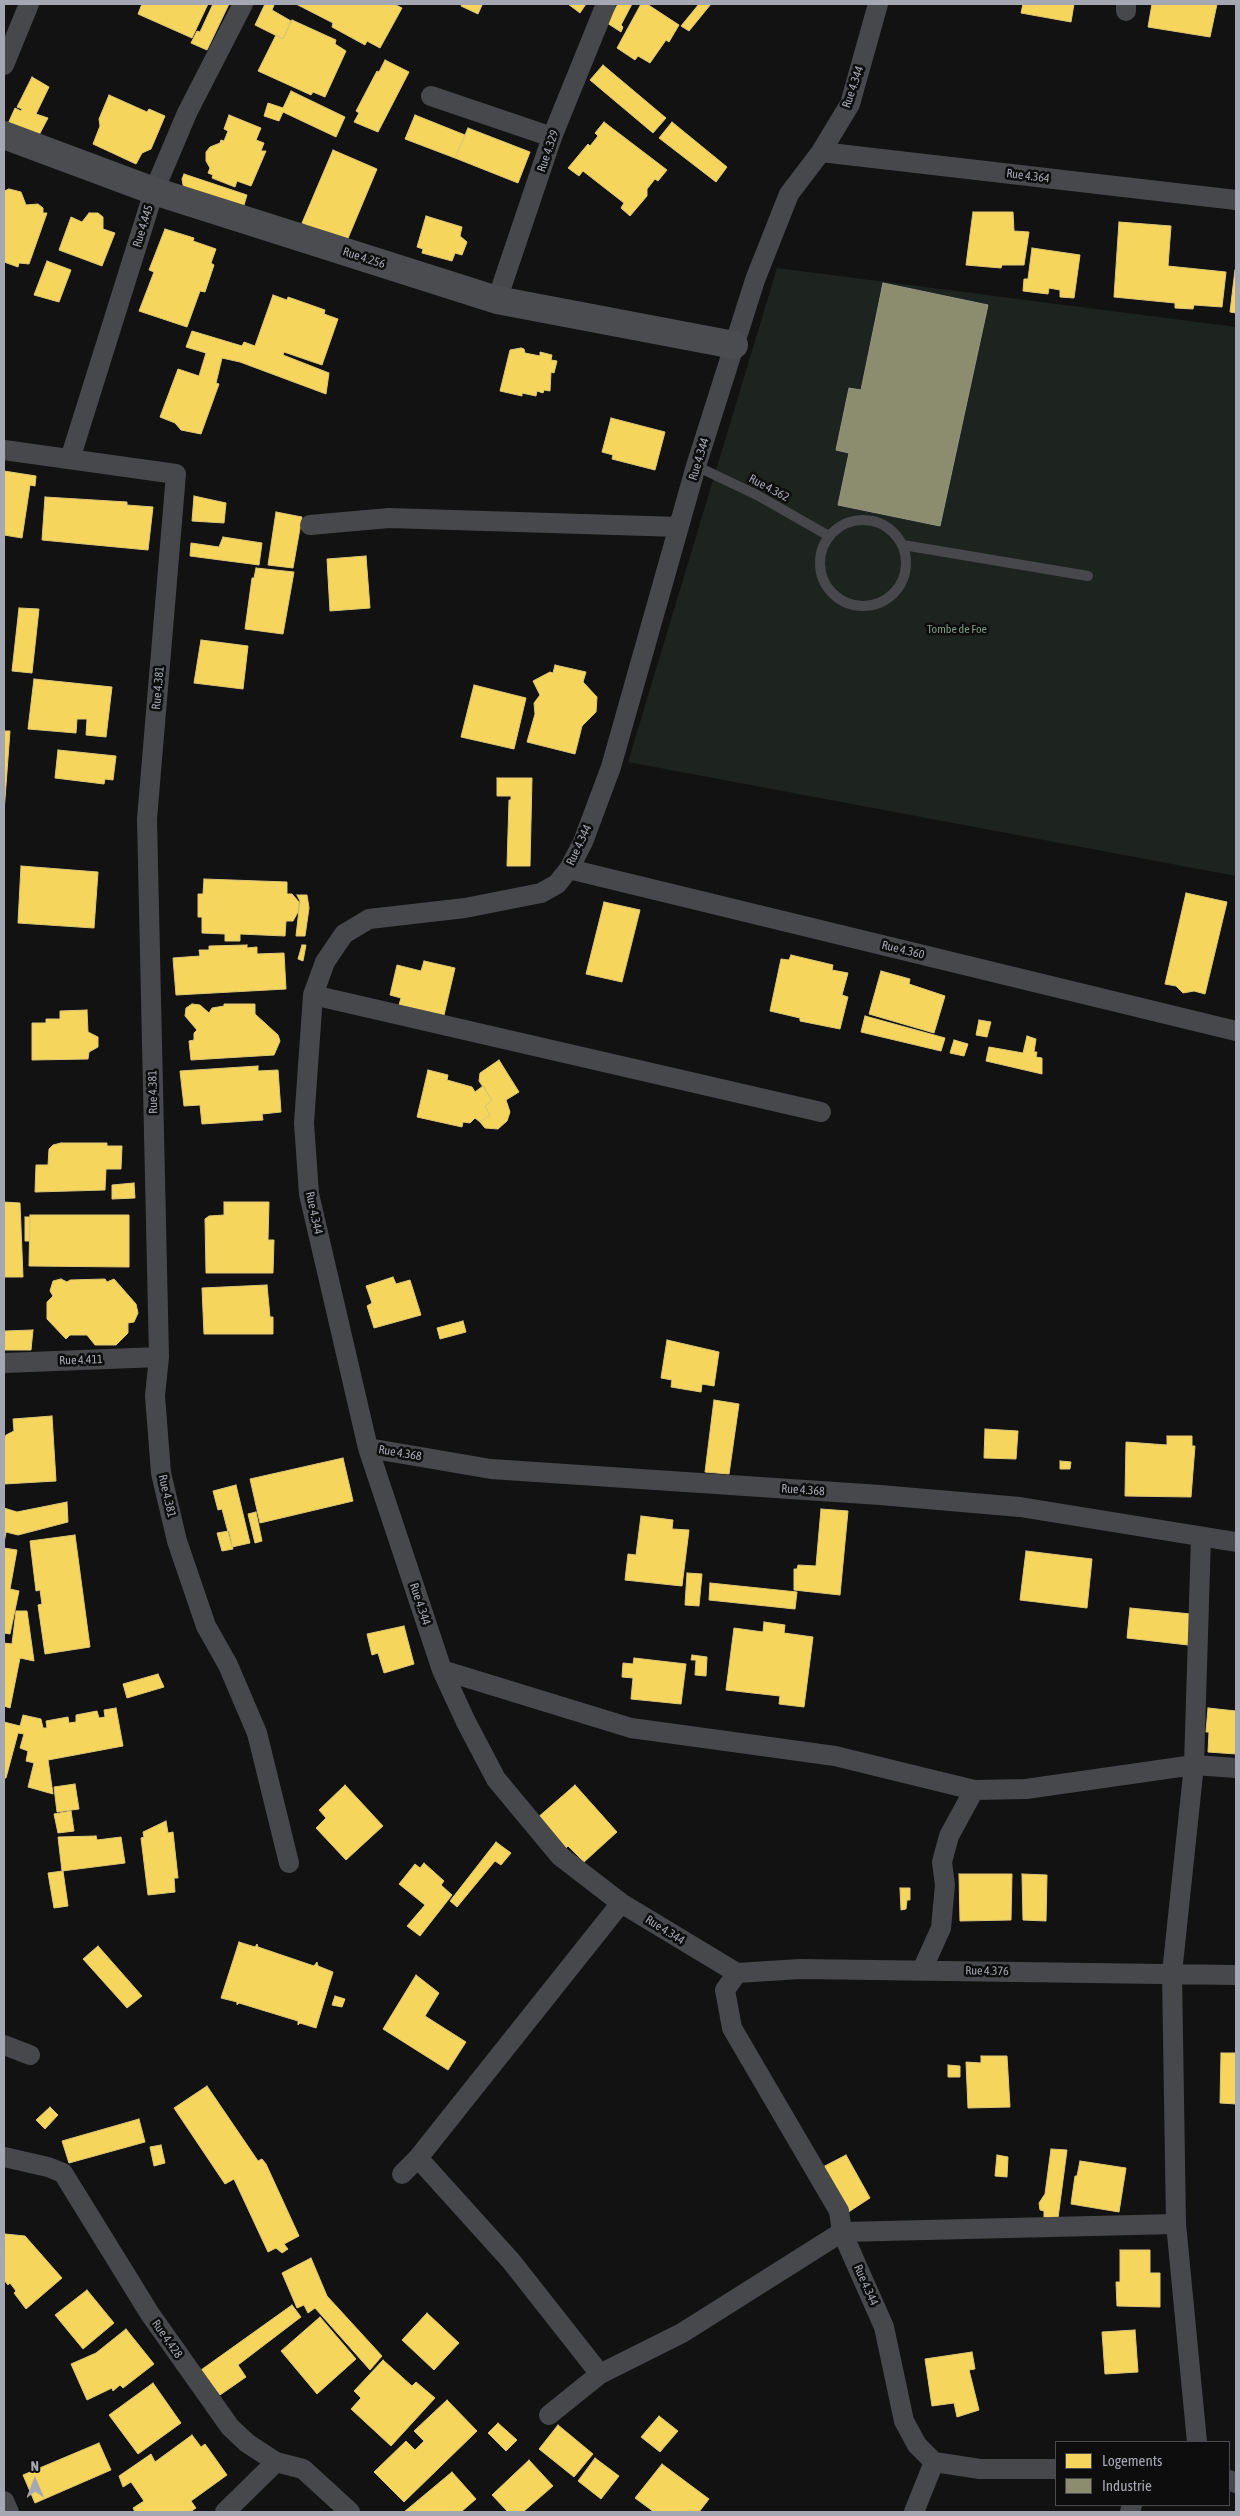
<!DOCTYPE html>
<style>
body{margin:0}
#map{position:relative;width:1240px;height:2516px;overflow:hidden;background:#121213;font-family:"Asap Condensed",sans-serif}
canvas{display:block}
.frame{position:absolute;inset:0;border:5px solid #a5a8b2;pointer-events:none}
.legend{position:absolute;left:1055px;top:2441px;width:175px;height:65px;box-sizing:border-box;background:#0d0d0e;border:1px solid #4a4b50;margin:0;padding:6px 9px;list-style:none;font-size:15px;color:#a5a8b2}
.legend li{display:flex;align-items:center;gap:10px;height:25px}
.legend b{width:25px;border:1px solid #4a4b50}
.north{position:absolute;left:10px;top:2456px;width:50px;height:50px;-webkit-text-stroke:4px #0d0d0e;paint-order:stroke;rotate:359deg;font-size:14px;font-weight:700;line-height:20px;text-align:center;color:#a5a8b2}
.north::after{content:'';display:block;margin:auto;width:18px;height:22px;background:#a5a8b2;clip-path:polygon(50% 0,100% 100%,50% 72%,0 100%)}
</style>
<div id="map">
<canvas width="1240" height="2516"></canvas>
<div class="frame"></div>
<ul class="legend">
<li><b style="height:14px;background:#f6d55c"></b>Logements</li>
<li><b style="height:14px;background:#8c8c6e"></b>Industrie</li>
</ul>
<div class="north">N</div>
</div>
<script>
const ctx = document.querySelector('canvas').getContext('2d');
ctx.lineJoin = 'round';
function fill(path, color) { ctx.fillStyle = color; ctx.fill(path, 'evenodd'); }
const shape = rows => new Path2D(rows.map(r => 'M' + r).join(''));
function stroke(path, color, width, dash) { ctx.strokeStyle = color; ctx.lineWidth = width; ctx.lineCap = dash ? 'butt' : 'round'; ctx.setLineDash(dash || []); ctx.stroke(path); }
function label(font, color, halo, rows, align = 'center') {
  ctx.font = font + ' "Asap Condensed",sans-serif'; ctx.lineWidth = 5; ctx.setLineDash([]); ctx.textBaseline = 'middle'; ctx.strokeStyle = halo; ctx.fillStyle = color; for (const [text, x, y, turn = 0] of rows) {
    ctx.save(); ctx.translate(x, y); ctx.rotate((+turn || 0) * Math.PI / 180); ctx.textAlign = isNaN(turn) ? turn : align; if (halo) ctx.strokeText(text, 0, 0); ctx.fillText(text, 0, 0); ctx.restore();
  }
}
fill(shape([
 [777,268,1236,327,1236,876,628,762]
]), '#1d231e');
const homes = shape([
 [142,4,208,4,192,38,138,14,142,4],
 [213,4,229,4,207,50,191,43,197,31,200,32,213,4],
 [265,4,274,5,272,10,291,21,283,39,255,25,265,4],
 [296,4,394,4,402,8,380,48,367,41,365,45,332,27,333,23,296,4],
 [462,4,479,4,482,5,478,14,461,6,462,4],
 [568,4,586,4,580,13,568,4],
 [618,4,632,4,621,25,623,27,621,32,607,23,618,4],
 [641,4,647,4,679,25,669,42,666,40,650,63,638,56,635,60,617,48,641,4],
 [699,4,711,4,689,31,681,26,699,4],
 [1023,4,1074,4,1071,22,1021,13,1023,4],
 [1152,4,1217,4,1210,37,1148,27,1152,4],
 [292,20,336,40,335,44,346,51,325,97,313,92,311,95,258,71,276,35,283,39,292,20],
 [385,60,409,72,378,132,354,122,359,113,356,111,377,71,379,72,385,60],
 [603,65,666,118,653,133,590,80,603,65],
 [32,77,49,87,36,114,48,118,38,137,7,126,15,108,21,111,22,109,17,107,32,77],
 [291,91,345,117,336,137,283,112,279,121,264,116,268,103,283,108,291,91],
 [109,95,147,112,149,109,165,116,151,149,142,153,136,164,93,144,100,126,99,119,109,95],
 [229,115,261,128,256,140,264,143,261,151,266,151,251,186,237,181,235,187,212,178,213,175,208,173,210,168,206,161,206,152,210,147,220,143,221,140,224,141,228,131,224,129,229,115],
 [415,115,465,135,455,158,405,139,415,115],
 [604,122,667,170,658,181,655,179,647,189,647,196,630,216,621,208,624,203,583,171,579,176,568,168,588,144,590,146,598,136,595,133,604,122],
 [672,122,727,167,716,182,659,138,672,122],
 [468,128,530,152,518,183,455,158,468,128],
 [333,150,377,169,346,243,302,223,333,150],
 [184,174,247,195,241,215,185,196,182,179,184,174],
 [9,189,21,192,26,205,38,204,43,208,43,213,47,213,29,264,19,263,18,267,4,262,4,191,9,189],
 [973,212,1013,212,1014,231,1029,232,1024,265,1002,265,1001,268,966,265,973,212],
 [89,213,98,213,103,217,103,229,115,233,102,266,59,250,71,217,82,222,89,213],
 [426,216,462,227,460,236,467,242,462,255,455,253,452,261,422,253,423,249,417,247,426,216],
 [1119,222,1171,226,1168,266,1226,272,1222,307,1194,305,1193,309,1175,308,1175,303,1114,297,1119,222],
 [165,229,194,238,193,241,216,249,211,263,214,265,205,292,200,291,187,327,139,311,154,272,149,270,165,229],
 [1032,248,1080,255,1074,298,1060,297,1060,290,1049,288,1048,294,1023,291,1024,279,1028,279,1032,248],
 [47,261,71,270,59,302,34,295,47,261],
 [1235,270,1236,270,1236,313,1230,312,1235,270],
 [273,295,287,300,288,297,325,310,324,314,338,319,322,365,284,352,283,355,329,373,326,394,240,362,222,358,216,383,219,384,201,434,181,430,175,423,160,417,178,369,199,376,206,353,186,347,192,331,242,346,244,342,255,346,273,295],
 [521,348,524,349,525,353,540,356,540,352,552,355,551,360,557,361,554,373,551,372,550,391,544,390,543,393,537,391,536,396,522,393,522,396,500,391,510,350,521,348],
 [611,418,665,432,655,470,612,459,613,455,602,452,611,418],
 [4,471,36,476,35,486,30,485,22,538,4,535,4,471],
 [194,496,226,503,224,523,192,521,194,496],
 [45,497,127,502,127,505,153,507,148,550,42,540,45,497],
 [276,512,302,517,293,568,268,565,276,512],
 [223,537,262,543,259,565,190,556,191,543,219,547,223,537],
 [366,556,370,608,330,611,327,559,366,556],
 [256,568,294,572,283,634,245,629,252,578,254,578,256,568],
 [19,608,39,609,32,673,12,671,19,608],
 [201,640,248,646,243,689,194,683,201,640],
 [555,665,586,672,583,682,597,697,596,712,582,726,575,754,527,742,535,714,534,703,540,695,533,681,550,672,553,673,555,665],
 [34,679,112,687,106,737,86,735,87,719,77,719,76,733,28,729,34,679],
 [474,685,526,698,514,749,461,737,474,685],
 [4,731,10,731,4,812,4,731],
 [58,750,116,756,113,780,105,779,104,784,55,778,58,750],
 [497,778,532,778,530,866,507,866,509,800,511,800,511,796,497,796,497,778],
 [21,866,98,872,94,928,18,923,21,866],
 [204,879,287,882,287,894,292,894,299,902,298,912,293,921,286,921,285,936,240,934,240,941,225,941,225,934,202,933,202,917,198,917,198,894,203,894,204,879],
 [1186,893,1227,902,1205,994,1194,991,1183,993,1176,986,1165,984,1186,893],
 [297,895,307,895,309,908,305,936,296,936,300,901,297,895],
 [604,902,640,910,622,982,586,974,604,902],
 [247,945,247,948,257,947,257,954,284,953,286,989,176,995,173,958,200,956,199,950,209,950,209,946,247,945],
 [302,945,306,945,303,961,298,959,302,945],
 [791,955,833,965,832,970,848,973,842,995,848,997,840,1029,800,1021,800,1018,770,1011,781,959,789,960,791,955],
 [424,961,455,968,444,1015,399,1005,401,998,390,995,397,965,421,971,424,961],
 [881,971,910,979,909,984,945,996,934,1033,869,1014,881,971],
 [192,1004,200,1005,209,1013,212,1008,224,1006,224,1004,255,1004,255,1014,278,1035,280,1041,274,1055,191,1060,189,1041,194,1040,194,1033,197,1030,185,1016,186,1008,192,1004],
 [87,1010,88,1032,98,1037,98,1047,89,1052,88,1059,32,1060,32,1023,46,1023,46,1019,60,1019,60,1011,87,1010],
 [865,1016,945,1038,941,1051,861,1032,865,1016],
 [979,1020,991,1022,987,1037,976,1035,979,1020],
 [1027,1036,1036,1039,1034,1052,1037,1052,1036,1057,1042,1058,1042,1074,986,1061,989,1047,1023,1053,1027,1036],
 [954,1040,968,1044,964,1056,950,1053,954,1040],
 [499,1060,519,1092,506,1100,510,1112,507,1121,498,1129,485,1128,480,1122,490,1115,485,1106,492,1100,479,1081,480,1073,499,1060],
 [258,1066,258,1071,278,1070,281,1112,262,1114,263,1120,202,1124,200,1105,184,1106,180,1071,258,1066],
 [428,1070,448,1075,447,1080,472,1087,475,1092,483,1086,492,1100,485,1106,490,1115,480,1122,475,1118,470,1123,463,1122,462,1127,417,1117,428,1070],
 [61,1143,107,1143,107,1146,122,1146,121,1169,106,1169,105,1190,35,1192,36,1165,48,1165,49,1149,53,1145,61,1143],
 [134,1183,135,1198,112,1199,112,1185,134,1183],
 [4,1202,20,1203,23,1277,4,1277,4,1202],
 [224,1202,269,1202,268,1240,274,1240,273,1273,206,1273,205,1219,209,1216,224,1215,224,1202],
 [30,1215,129,1215,129,1267,29,1266,30,1215],
 [25,1217,30,1217,29,1241,25,1241,25,1217],
 [393,1277,396,1284,410,1280,421,1315,374,1328,367,1306,372,1303,366,1286,393,1277],
 [61,1279,67,1282,70,1280,105,1279,107,1282,114,1279,136,1304,138,1313,134,1322,128,1323,128,1333,116,1345,95,1345,87,1335,70,1335,66,1339,47,1319,47,1302,53,1296,50,1291,53,1281,61,1279],
 [267,1285,270,1317,273,1317,273,1334,204,1334,202,1288,267,1285],
 [463,1321,466,1332,440,1339,437,1328,463,1321],
 [33,1330,31,1350,4,1350,5,1331,33,1330],
 [667,1340,719,1352,714,1386,702,1384,701,1392,671,1387,672,1380,661,1378,667,1340],
 [714,1400,739,1404,729,1474,705,1472,714,1400],
 [52,1416,56,1481,4,1484,4,1439,6,1435,14,1431,13,1419,52,1416],
 [985,1429,1018,1431,1016,1459,984,1458,985,1429],
 [1167,1436,1192,1436,1192,1446,1195,1446,1191,1497,1125,1496,1126,1442,1167,1445,1167,1436],
 [343,1458,353,1501,260,1523,250,1479,343,1458],
 [1060,1461,1071,1462,1070,1469,1060,1469,1060,1461],
 [236,1485,250,1543,232,1547,222,1509,218,1510,213,1491,236,1485],
 [67,1502,68,1522,18,1535,6,1532,4,1543,4,1508,17,1512,67,1502],
 [821,1509,848,1511,840,1595,794,1590,794,1569,797,1569,798,1565,816,1566,821,1509],
 [256,1512,262,1541,255,1543,248,1514,256,1512],
 [641,1516,673,1520,672,1529,689,1530,682,1586,625,1580,628,1554,636,1555,641,1516],
 [229,1531,233,1549,222,1551,217,1533,229,1531],
 [75,1535,90,1647,45,1654,38,1605,42,1604,40,1590,36,1591,30,1541,75,1535],
 [4,1548,17,1550,10,1589,19,1591,10,1634,4,1633,4,1548],
 [1026,1551,1092,1559,1087,1608,1020,1600,1026,1551],
 [687,1573,702,1574,699,1606,685,1605,687,1573],
 [710,1583,797,1592,795,1609,709,1600,710,1583],
 [1130,1608,1191,1614,1188,1645,1127,1638,1130,1608],
 [16,1611,27,1611,34,1661,20,1658,10,1708,4,1706,4,1643,12,1644,16,1611],
 [764,1622,785,1625,784,1633,813,1637,804,1707,779,1704,780,1696,726,1690,734,1628,763,1632,764,1622],
 [404,1626,414,1664,384,1673,378,1653,372,1655,367,1634,404,1626],
 [692,1655,707,1657,706,1676,695,1675,696,1660,691,1660,692,1655],
 [634,1658,686,1664,681,1704,631,1699,633,1678,622,1677,623,1663,633,1664,634,1658],
 [158,1674,164,1687,127,1698,123,1684,158,1674],
 [116,1708,123,1746,48,1760,53,1794,28,1787,34,1763,26,1761,28,1751,20,1748,24,1734,18,1733,6,1778,4,1778,4,1722,20,1726,23,1715,41,1719,43,1728,47,1728,46,1721,68,1717,69,1723,76,1722,76,1715,97,1711,99,1718,105,1717,104,1710,116,1708],
 [1208,1708,1236,1711,1236,1754,1208,1752,1209,1732,1206,1732,1208,1708],
 [75,1784,79,1809,57,1812,54,1787,75,1784],
 [345,1785,383,1826,346,1860,316,1828,326,1818,319,1810,345,1785],
 [575,1785,617,1832,584,1862,568,1846,564,1850,536,1819,575,1785],
 [71,1811,74,1831,58,1833,54,1814,71,1811],
 [166,1821,168,1833,173,1832,178,1878,174,1878,175,1892,148,1895,141,1838,144,1837,143,1832,166,1821],
 [96,1836,97,1840,121,1837,125,1863,62,1871,58,1837,96,1836],
 [496,1842,511,1853,501,1865,495,1861,457,1907,450,1901,496,1842],
 [424,1863,444,1881,441,1885,452,1895,420,1936,407,1926,425,1905,399,1884,415,1864,420,1868,424,1863],
 [63,1871,68,1906,54,1908,48,1873,63,1871],
 [959,1874,1012,1874,1011,1920,960,1921,959,1874],
 [1022,1874,1047,1875,1046,1921,1023,1920,1022,1874],
 [900,1888,910,1888,910,1900,907,1900,906,1909,901,1910,900,1888],
 [239,1942,255,1947,257,1944,258,1947,314,1966,317,1962,318,1966,333,1972,316,2028,300,2023,298,2025,298,2021,239,2003,237,2005,237,2002,221,1998,239,1942],
 [98,1946,142,1996,127,2008,83,1959,98,1946],
 [416,1975,439,1993,425,2016,466,2042,448,2070,383,2029,416,1975],
 [335,1996,345,1999,342,2007,332,2005,335,1996],
 [1221,2053,1236,2053,1236,2104,1220,2103,1221,2053],
 [981,2056,1007,2056,1010,2107,968,2108,966,2062,981,2063,981,2056],
 [948,2065,960,2066,960,2077,948,2077,948,2065],
 [207,2086,258,2161,262,2159,266,2164,299,2236,284,2244,288,2249,282,2253,276,2248,268,2252,234,2179,225,2184,174,2108,207,2086],
 [50,2107,58,2115,45,2129,36,2120,50,2107],
 [139,2119,145,2142,69,2163,62,2141,139,2119],
 [161,2145,165,2163,154,2166,150,2147,161,2145],
 [1051,2149,1067,2150,1058,2218,1044,2217,1044,2211,1040,2210,1039,2203,1045,2194,1051,2149],
 [846,2155,870,2198,847,2213,821,2168,846,2155],
 [997,2155,1008,2157,1007,2177,995,2176,997,2155],
 [1080,2161,1126,2168,1119,2212,1071,2204,1075,2176,1077,2176,1080,2161],
 [5,2234,25,2236,62,2278,26,2309,14,2293,16,2291,10,2283,8,2285,4,2280,5,2234],
 [1120,2250,1150,2250,1150,2273,1160,2273,1160,2307,1117,2306,1116,2282,1120,2282,1120,2250],
 [311,2258,327,2296,382,2356,370,2370,315,2308,308,2313,304,2305,297,2308,282,2273,311,2258],
 [87,2290,114,2323,83,2349,55,2315,87,2290],
 [292,2305,301,2317,238,2365,246,2377,220,2395,201,2370,292,2305],
 [427,2313,459,2343,434,2370,402,2340,427,2313],
 [320,2317,356,2359,317,2394,281,2351,320,2317],
 [126,2329,154,2364,123,2388,120,2385,113,2391,112,2388,87,2400,71,2364,96,2353,126,2329],
 [1135,2330,1138,2372,1105,2374,1102,2332,1135,2330],
 [972,2352,975,2369,969,2370,979,2410,957,2417,954,2403,932,2406,925,2359,972,2352],
 [383,2360,412,2386,416,2382,435,2398,391,2446,351,2409,361,2398,354,2391,383,2360],
 [153,2383,181,2423,138,2454,109,2415,153,2383],
 [447,2400,477,2431,404,2502,374,2472,406,2441,415,2450,424,2441,414,2431,447,2400],
 [659,2416,678,2431,660,2452,641,2437,659,2416],
 [498,2423,517,2440,506,2451,488,2433,498,2423],
 [558,2425,593,2454,574,2477,539,2449,558,2425],
 [192,2435,201,2447,205,2444,227,2475,191,2501,196,2508,190,2512,135,2512,133,2508,144,2501,131,2482,123,2487,119,2476,151,2454,155,2462,192,2435],
 [99,2443,111,2470,35,2503,23,2475,99,2443],
 [595,2458,619,2476,601,2499,578,2481,595,2458],
 [529,2460,553,2486,523,2512,508,2512,492,2495,529,2460],
 [662,2464,709,2499,699,2512,654,2512,635,2498,662,2464],
 [452,2472,476,2499,461,2512,404,2512,452,2472]
]);
fill(homes, '#f6d55c');
stroke(homes, '#dec876', 1);
const industry = shape([
 [883,283,988,305,940,526,838,505,849,453,836,450,849,388,861,390,883,283]
]);
fill(industry, '#8c8c6e');
stroke(industry, '#949482', 1);
stroke(shape([
 [696,466,757,495,829,536],
 '820 563a43 43 0 1 1 86 0a43 43 0 1 1-86 0Z',
 [903,545,1088,576]
]), '#47484b', 10);
stroke(shape([
 [878,4,850,104,821,152,789,194,755,280,696,466,611,767,583,842,569,869,557,884,541,893,465,908,369,919,344,934,325,962,313,995,304,1123,309,1194,368,1448,442,1670,466,1722,496,1779,560,1856,621,1903,737,1973,725,1990,732,2028,839,2211,842,2232,884,2327,904,2421,917,2445,934,2462],
 [1126,11,1126,4],
 [4,65,29,4],
 [431,96,552,137],
 [821,152,1236,200],
 [497,300,552,137,606,4],
 [4,450,176,474,147,819,159,1357,155,1396,161,1473,177,1541,206,1626,228,1665,257,1733,289,1863],
 [70,459,154,191,187,113,243,4],
 [310,525,389,518,679,527],
 [569,869,1236,1031],
 [313,995,821,1112],
 [4,1363,159,1357],
 [368,1448,491,1469,880,1495,1020,1507,1236,1542],
 [442,1670,631,1728,835,1756,974,1790,1026,1789,1194,1765,1236,1768],
 [922,1970,941,1928,945,1885,942,1862,949,1836,974,1790],
 [737,1973,800,1969,1236,1975],
 [4,2045,30,2055],
 [4,2157,48,2167,63,2173,150,2314,230,2427,247,2443,276,2462,303,2469,350,2512],
 [418,2158,511,2261,600,2374],
 [402,2174,418,2158,621,1903],
 [549,2415,600,2374,682,2333,842,2232,1176,2224],
 [1197,2442,1176,2224,1172,1973,1194,1765,1201,1537],
 [934,2462,980,2469,1056,2469],
 [1229,2480,1236,2483],
 [4,2501,9,2512],
 [225,2512,276,2462],
 [914,2512,934,2462],
 [1130,2512,1132,2505]
]), '#47484b', 20);
stroke(shape([
 [4,135,154,191,497,300,734,345]
]), '#4b4c4f', 28);
label('12px', '#a5a8b2', '#0d0d0e', [
 ["Rue 4.344",853,87,-71],
 ["Rue 4.329",548,151,-71],
 ["Rue 4.364",1028,176,7],
 ["Rue 4.445",143,226,-73],
 ["Rue 4.256",364,258,18],
 ["Rue 4.344",699,459,-73],
 ["Rue 4.362",769,488,28],
 ["Rue 4.381",158,688,-85],
 ["Rue 4.344",579,845,-65],
 ["Rue 4.360",903,950,14],
 ["Rue 4.381",153,1092,-91],
 ["Rue 4.344",314,1213,78],
 ["Rue 4.411",81,1360,-2],
 ["Rue 4.368",400,1453,10],
 ["Rue 4.368",803,1490,4],
 ["Rue 4.381",167,1496,77],
 ["Rue 4.344",420,1604,72],
 ["Rue 4.344",665,1930,32],
 ["Rue 4.376",987,1971,1],
 ["Rue 4.344",866,2285,66],
 ["Rue 4.428",167,2339,55]
]);
label('12px', '#7e9b82', '#0d0d0e', [
 ["Tombe de Foe",957,629]
]);
</script>
